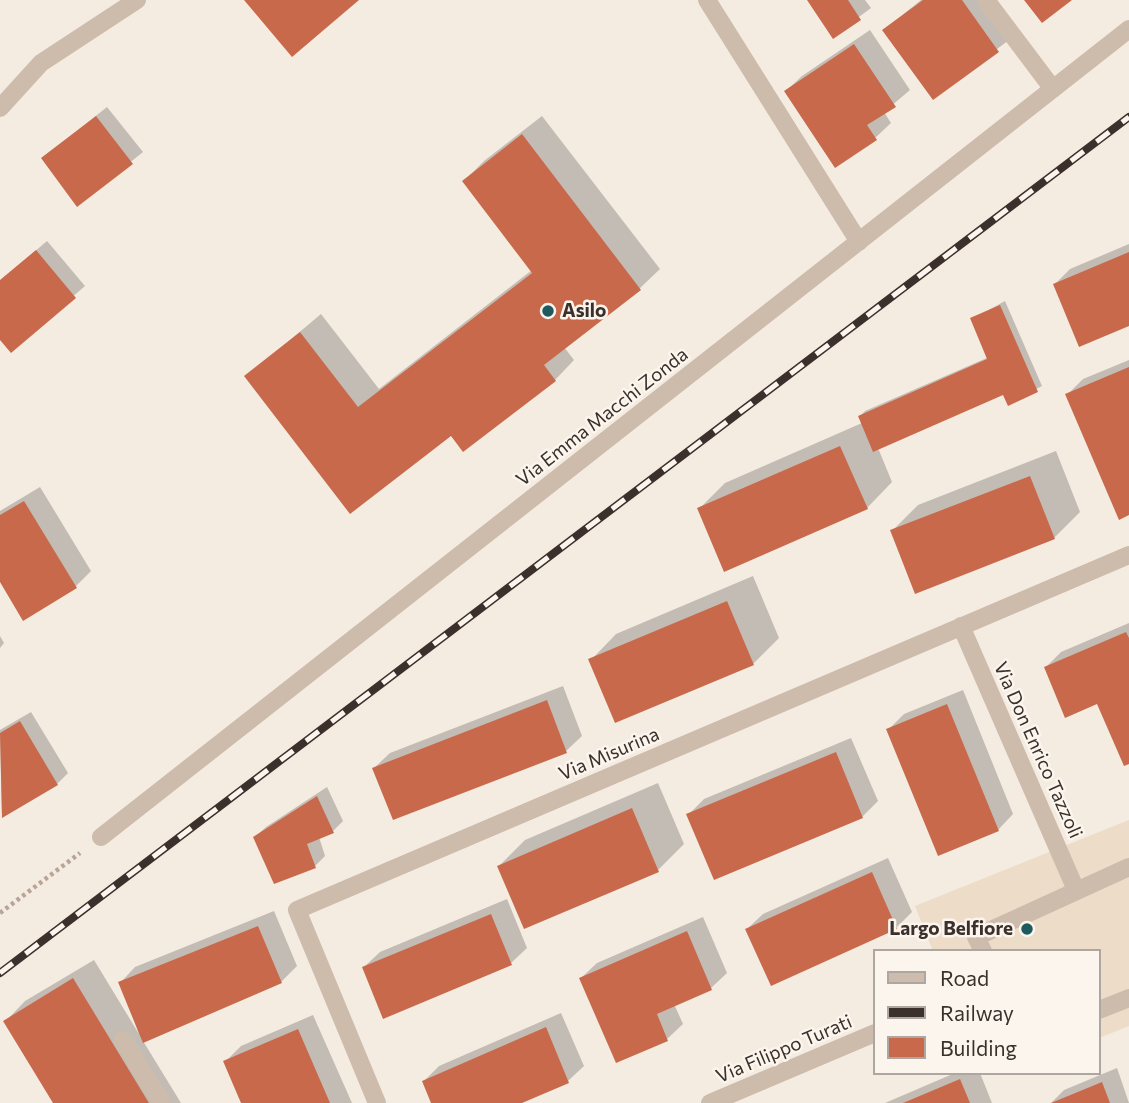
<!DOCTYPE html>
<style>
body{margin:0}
#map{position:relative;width:1129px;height:1103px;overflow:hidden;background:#f4ebe1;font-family:Commissioner,sans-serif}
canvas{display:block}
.legend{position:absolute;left:873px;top:949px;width:228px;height:126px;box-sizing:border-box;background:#fbf5ee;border:2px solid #aea6a0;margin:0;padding:9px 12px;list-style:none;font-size:21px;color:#3b302b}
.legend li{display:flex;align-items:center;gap:14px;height:35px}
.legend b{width:35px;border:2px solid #aea6a0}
</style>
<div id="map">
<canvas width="1129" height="1103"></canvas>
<ul class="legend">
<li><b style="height:9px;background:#cdbbac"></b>Road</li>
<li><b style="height:9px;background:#3b302b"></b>Railway</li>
<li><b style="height:19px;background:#c8694b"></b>Building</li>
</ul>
</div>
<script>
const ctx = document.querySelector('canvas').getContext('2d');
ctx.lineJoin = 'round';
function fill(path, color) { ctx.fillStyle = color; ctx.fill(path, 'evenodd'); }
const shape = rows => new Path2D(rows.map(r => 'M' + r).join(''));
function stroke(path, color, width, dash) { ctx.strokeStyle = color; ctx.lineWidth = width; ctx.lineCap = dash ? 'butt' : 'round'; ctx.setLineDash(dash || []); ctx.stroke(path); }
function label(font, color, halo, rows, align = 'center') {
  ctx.font = font + ' Commissioner,sans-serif'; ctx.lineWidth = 5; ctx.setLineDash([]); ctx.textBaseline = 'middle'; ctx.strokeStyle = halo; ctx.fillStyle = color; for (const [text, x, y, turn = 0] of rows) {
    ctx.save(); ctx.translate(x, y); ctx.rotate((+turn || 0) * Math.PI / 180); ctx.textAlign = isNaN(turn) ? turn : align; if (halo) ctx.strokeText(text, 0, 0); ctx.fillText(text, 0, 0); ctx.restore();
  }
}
fill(shape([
 [1129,820,1129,1026,1099,1038,1099,951,933,951,915,906]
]), '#ecdcc8');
fill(shape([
 [809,0,865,0,871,8,833,36],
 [921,0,980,0,1009,40,933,97,884,30],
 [870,30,910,90,884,112,891,123,875,138,786,91,802,76],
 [107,107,143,152,78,204,43,158],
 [542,116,660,269,640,288,564,347,574,360,555,380,451,434,246,377,321,314,379,389,532,270,464,181,484,161],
 [47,241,85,286,11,350,0,337,0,281],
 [1129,244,1129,324,1055,284,1070,269],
 [1005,301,1042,386,1009,403,1004,393,878,448,892,482,867,508,699,509,725,483,862,423,860,416,865,411,989,357,972,319],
 [1129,360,1129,513,1067,395,1083,379],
 [1056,451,1080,512,1054,538,892,531,918,505],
 [40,487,91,571,76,586,0,579,0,511],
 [753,576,779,638,753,664,591,660,616,634],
 [1129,623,1129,762,1098,701,1046,667,1061,652],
 [0,636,4,643,0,648],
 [563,686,582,736,566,751,394,818,374,768,390,753],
 [963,690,1013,814,998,830,888,730,904,714],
 [31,712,68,773,57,784,2,816,0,730],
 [851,738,878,801,862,817,689,814,704,799],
 [658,783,684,844,658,870,499,866,525,840],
 [327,787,343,821,333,831,319,837,325,856,315,866,255,837,266,827],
 [888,858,912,912,896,928,747,929,763,914],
 [507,899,527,948,511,963,384,1016,364,967,380,952],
 [274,911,297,966,281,982,143,1041,181,1103,55,1103,6,1021,25,1001,94,960,139,1034,120,983,135,967],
 [703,917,727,973,711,988,674,1004,683,1024,667,1039,581,978,597,963],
 [561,1013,584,1066,568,1081,518,1103,433,1103,424,1081,439,1066],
 [313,1015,352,1103,243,1103,225,1062,241,1046],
 [1117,1068,1129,1103,1051,1103,1064,1090],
 [955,1073,980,1073,992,1103,885,1103]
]), '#0003');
fill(shape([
 [244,0,359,0,292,57],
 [807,0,848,0,861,20,833,39],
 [923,0,962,0,999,52,933,100,882,30],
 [1024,0,1072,0,1042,23],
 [854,44,896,107,867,125,877,140,835,168,784,91],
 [96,116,133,164,77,207,41,158],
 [522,134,641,290,544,365,556,381,463,452,451,436,350,514,244,376,300,332,358,407,532,273,462,181],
 [36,250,76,298,11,353,0,340,0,280],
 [1129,252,1129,326,1079,347,1053,284],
 [1000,305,1038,392,1008,406,1003,395,873,452,858,416,987,359,970,318],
 [1129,367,1129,515,1119,520,1065,394],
 [840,446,868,509,724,572,697,508],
 [1030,476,1055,539,915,594,890,530],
 [24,501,77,588,23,621,0,582,0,515],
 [727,601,754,665,615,723,588,659],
 [1126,632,1129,638,1129,764,1124,766,1097,704,1065,718,1044,667],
 [547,700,567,753,393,820,372,768],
 [947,704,999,831,938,856,886,729],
 [20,721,58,785,2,818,0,733],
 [836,752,863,818,714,880,686,814],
 [317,796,334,833,307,844,316,868,274,884,253,837],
 [632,808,659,872,524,929,497,866],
 [872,872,897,929,771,986,745,929],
 [491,914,512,965,383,1019,362,967],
 [258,926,282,983,143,1043,118,982],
 [687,931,712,990,657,1014,668,1041,616,1063,579,978],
 [73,978,149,1103,53,1103,3,1021],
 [546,1027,569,1083,522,1103,431,1103,422,1081],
 [298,1029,330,1103,241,1103,223,1061],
 [960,1079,970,1103,903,1103],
 [1102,1082,1110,1103,1051,1103]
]), '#c8694b');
stroke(shape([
 [0,913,80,853]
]), '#b9a596', 4.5, [3.5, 3.5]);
stroke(shape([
 [707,0,859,242],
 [986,0,1053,89],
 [0,108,41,63,137,0],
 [961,626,1076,890],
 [101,837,1129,29],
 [983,951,976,937,1129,867],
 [1099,1010,1129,998],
 [123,1040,162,1103],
 [377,1103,297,910,1129,555],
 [710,1103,875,1033]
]), '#cdbbac', 18);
const rail = shape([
 [0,973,1129,117]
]);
stroke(rail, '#3b302b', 8);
stroke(rail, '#fbf5ee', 5, [16]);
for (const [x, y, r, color] of [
 [548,311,7,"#1f5a5e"],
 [1027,929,7,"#1f5a5e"]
]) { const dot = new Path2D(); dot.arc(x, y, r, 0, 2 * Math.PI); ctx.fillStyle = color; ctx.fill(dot); stroke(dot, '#fbf5ee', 2.5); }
label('bold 19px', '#3b302b', '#fbf5ee', [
 ["Asilo",562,311],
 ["Largo Belfiore",1013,929,"right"]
], 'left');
label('19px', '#3b302b', '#fbf5ee', [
 ["Via Emma Macchi Zonda",602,417,-38],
 ["Via Don Enrico Tazzoli",1038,750,66],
 ["Via Misurina",609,754,-23],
 ["Via Filippo Turati",784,1049,-23]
]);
</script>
